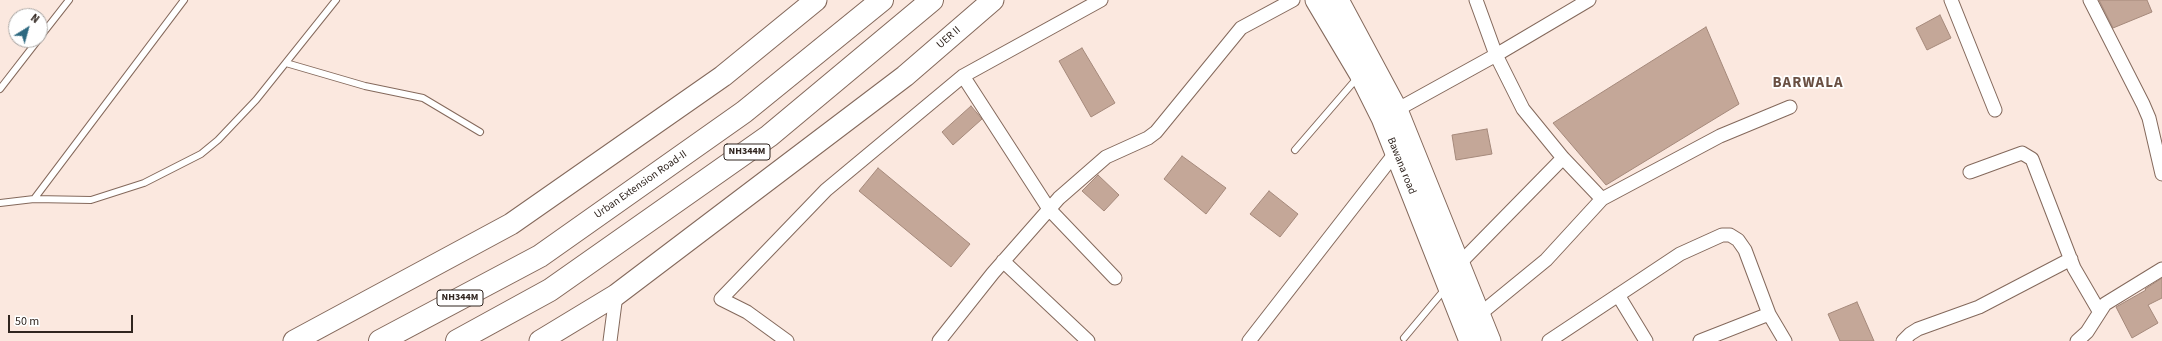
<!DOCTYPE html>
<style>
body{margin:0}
#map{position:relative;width:2162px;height:341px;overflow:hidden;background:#fbe8df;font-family:"Source Sans 3",sans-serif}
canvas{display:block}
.north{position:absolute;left:8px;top:8px;width:40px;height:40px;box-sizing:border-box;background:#fff;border:1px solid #aca8a5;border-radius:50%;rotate:37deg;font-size:11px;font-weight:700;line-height:16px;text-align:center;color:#30251f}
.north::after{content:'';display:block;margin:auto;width:14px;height:18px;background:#2e6981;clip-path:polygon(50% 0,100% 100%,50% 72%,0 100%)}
.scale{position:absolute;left:8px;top:315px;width:125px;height:18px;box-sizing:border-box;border:2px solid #30251f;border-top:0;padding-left:5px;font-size:12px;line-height:14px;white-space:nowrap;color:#30251f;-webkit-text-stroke:3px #fff;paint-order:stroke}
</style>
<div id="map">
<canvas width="2162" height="341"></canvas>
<div class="north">N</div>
<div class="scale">50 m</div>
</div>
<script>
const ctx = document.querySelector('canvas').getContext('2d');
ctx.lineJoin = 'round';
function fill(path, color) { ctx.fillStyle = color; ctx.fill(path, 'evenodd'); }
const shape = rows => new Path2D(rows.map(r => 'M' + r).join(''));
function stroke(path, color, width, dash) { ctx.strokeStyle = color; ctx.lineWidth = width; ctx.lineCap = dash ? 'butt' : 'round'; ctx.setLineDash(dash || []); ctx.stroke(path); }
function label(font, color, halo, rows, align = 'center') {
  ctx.font = font + ' "Source Sans 3",sans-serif'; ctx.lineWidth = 3.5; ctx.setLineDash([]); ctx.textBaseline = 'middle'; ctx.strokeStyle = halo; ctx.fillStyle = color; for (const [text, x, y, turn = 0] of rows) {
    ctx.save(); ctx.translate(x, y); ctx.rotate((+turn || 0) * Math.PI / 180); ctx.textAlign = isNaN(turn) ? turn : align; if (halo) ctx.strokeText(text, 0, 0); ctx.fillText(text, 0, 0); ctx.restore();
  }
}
const building = shape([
 [2099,0,2147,0,2152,12,2113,28,2099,0],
 [1940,15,1951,38,1927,50,1916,28,1940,15],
 [1706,27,1739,104,1606,185,1553,123,1706,27],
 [1082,48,1115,103,1091,117,1059,61,1082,48],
 [971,106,982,119,953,145,942,132,971,106],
 [1487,129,1492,154,1456,160,1452,135,1487,129],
 [1182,156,1226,188,1206,214,1164,179,1182,156],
 [878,168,970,244,951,267,859,191,878,168],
 [1098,175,1119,195,1104,211,1082,191,1098,175],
 [1269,191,1298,214,1280,237,1250,214,1269,191],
 [2162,278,2162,298,2148,305,2158,323,2132,338,2116,307,2146,290,2145,289,2162,278],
 [1857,302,1874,341,1840,341,1828,314,1857,302]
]);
fill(building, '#c4a798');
stroke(building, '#a5897b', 1);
const service = shape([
 [40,37,69,0],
 [286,63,365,86,423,98,480,132],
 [0,89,38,40],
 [1295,150,1358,77],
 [34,199,184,0],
 [0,203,34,199,91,200,144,183,201,154,218,140,256,100,336,0],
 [1404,338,1445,289]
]);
const minor = shape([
 [1476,0,1496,55,1523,109,1563,158,1602,199],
 [1951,0,1995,110],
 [2090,0,2143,104,2149,118,2162,174],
 [963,76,1049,209,1115,278],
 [1391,113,1496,55,1589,0],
 [1970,172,2022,153,2032,159,2074,268,2099,311],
 [1003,261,1088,341],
 [1460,263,1563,158],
 [1618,295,1646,341],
 [1480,314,1546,260,1602,199,1720,136,1790,107],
 [610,341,616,295],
 [787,341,747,312,721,299,826,190,963,76,1101,0],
 [939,341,993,273,1059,198,1106,157,1148,138,1156,132,1241,28,1293,0],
 [1249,341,1396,152],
 [1549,341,1680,254,1722,235,1730,235,1738,240,1745,250,1769,314,1785,341],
 [1700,341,1769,314],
 [1903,341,1910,334,1918,329,1979,307,2071,259],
 [2077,341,2087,332,2105,304,2162,269]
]);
const primary = shape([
 [1316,0,1360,74,1382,118,1470,341],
 [1338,0,1397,110,1490,341],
 [294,341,511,224,723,76,816,0],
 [540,341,616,295,905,76,993,0]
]);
const trunk = shape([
 [380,341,540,256,744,112,882,0],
 [457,341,550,290,769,136,932,0]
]);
stroke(service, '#84695c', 8);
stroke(minor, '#84695c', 15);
stroke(primary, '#84695c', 23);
stroke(trunk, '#84695c', 24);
stroke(service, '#fff', 6);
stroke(minor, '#fff', 13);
stroke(primary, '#fff', 21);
stroke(trunk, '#fff', 22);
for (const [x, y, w] of [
 [747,152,46],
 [460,298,46]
]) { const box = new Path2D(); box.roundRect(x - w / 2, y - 8, w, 16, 3); ctx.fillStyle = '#fff'; ctx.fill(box); stroke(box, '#30251f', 1); }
label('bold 10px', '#30251f', null, [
 ["NH344M",747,152],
 ["NH344M",460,298]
]);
label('11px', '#30251f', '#fff', [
 ["UER II",949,38,-41],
 ["Bawana road",1401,166,68],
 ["Urban Extension Road-II",641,185,-35]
]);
ctx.letterSpacing = '1px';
label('bold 15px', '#6a5043', '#fff', [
 ["BARWALA",1808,84]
]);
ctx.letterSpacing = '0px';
</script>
